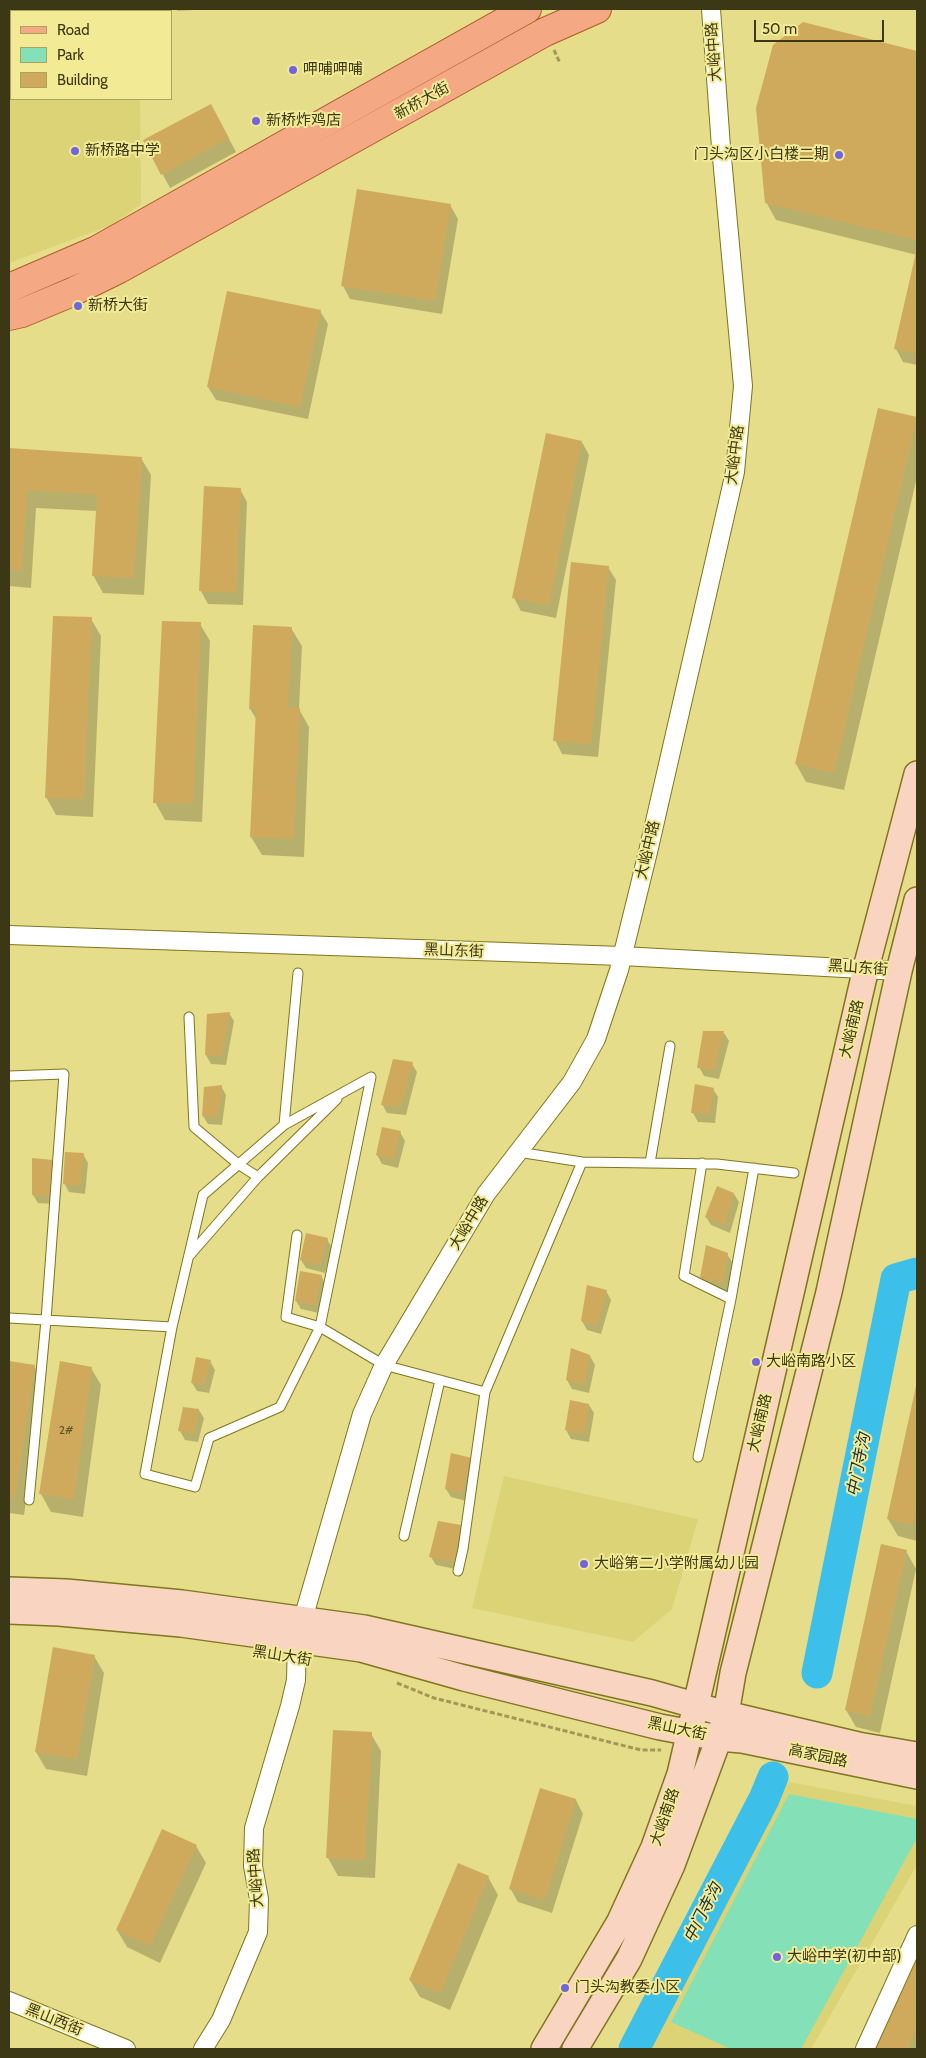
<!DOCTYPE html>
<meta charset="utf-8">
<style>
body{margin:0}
#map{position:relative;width:926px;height:2058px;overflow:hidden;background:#e5dd89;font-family:Cabin,sans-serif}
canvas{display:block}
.frame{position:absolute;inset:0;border:10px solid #3c3815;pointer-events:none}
.legend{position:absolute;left:10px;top:10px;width:162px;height:90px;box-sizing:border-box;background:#f2ea95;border:1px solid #a9a362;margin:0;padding:6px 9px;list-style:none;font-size:15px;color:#3c3815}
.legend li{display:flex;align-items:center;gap:10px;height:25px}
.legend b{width:25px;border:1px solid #a9a362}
.scale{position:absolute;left:754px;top:20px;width:130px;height:22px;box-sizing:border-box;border:2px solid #3c3815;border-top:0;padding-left:6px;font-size:15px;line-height:18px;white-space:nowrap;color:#3c3815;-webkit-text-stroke:4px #f2ea95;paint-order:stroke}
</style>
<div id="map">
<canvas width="926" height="2058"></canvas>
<div class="frame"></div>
<ul class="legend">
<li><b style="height:6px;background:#f4a883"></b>Road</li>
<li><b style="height:14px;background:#84e1b7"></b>Park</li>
<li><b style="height:14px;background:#cfa95c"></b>Building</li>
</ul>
<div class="scale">50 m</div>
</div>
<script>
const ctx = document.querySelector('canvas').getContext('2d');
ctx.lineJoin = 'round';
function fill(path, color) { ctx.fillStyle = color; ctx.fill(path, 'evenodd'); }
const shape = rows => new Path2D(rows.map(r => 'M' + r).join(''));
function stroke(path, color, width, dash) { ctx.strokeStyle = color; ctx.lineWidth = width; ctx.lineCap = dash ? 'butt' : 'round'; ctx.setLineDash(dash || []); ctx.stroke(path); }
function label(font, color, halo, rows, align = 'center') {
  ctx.font = font + ' Cabin,"Noto Sans SC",sans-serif'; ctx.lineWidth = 4; ctx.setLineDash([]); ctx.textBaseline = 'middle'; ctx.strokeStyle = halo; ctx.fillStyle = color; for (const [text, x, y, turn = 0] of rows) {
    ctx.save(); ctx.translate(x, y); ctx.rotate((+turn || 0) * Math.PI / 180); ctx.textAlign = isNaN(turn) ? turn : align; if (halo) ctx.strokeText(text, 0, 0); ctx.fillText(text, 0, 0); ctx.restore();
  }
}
fill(shape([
 [9,9,140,9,140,11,11,11,11,99,140,99,141,204,112,225,9,263],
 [504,1476,698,1519,672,1609,633,1642,472,1608],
 [789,1782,917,1806,917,1865,811,2049,636,2049]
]), '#dcd376');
fill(shape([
 [789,1794,917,1819,917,1838,801,2049,731,2049,671,2022]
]), '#84e1b7');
fill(shape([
 [84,9,137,9,136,11,84,11],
 [176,9,207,9,178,11],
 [803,23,917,53,917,365,903,362,896,349,917,255,776,220,766,202],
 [218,118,236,152,170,188,145,141],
 [450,205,458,219,442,314,350,299,343,286],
 [320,311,328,324,308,419,216,400,208,387],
 [917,418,917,477,844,790,806,782,796,764],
 [582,442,589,455,556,618,521,611,514,598],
 [9,450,141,458,151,475,144,595,103,593,93,575,97,511,36,508,31,588,9,586],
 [240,489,247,502,243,605,208,604,201,591],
 [608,567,616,580,598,757,562,754,555,740],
 [91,619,101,636,93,817,56,815,46,797],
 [200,624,210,641,202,822,165,820,155,802],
 [291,628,302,646,299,709,309,727,304,857,262,855,251,837,257,720,250,709],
 [229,1013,234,1021,226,1065,211,1064,206,1055],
 [724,1033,729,1041,719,1079,704,1076,699,1067],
 [412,1064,417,1072,406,1115,387,1113,382,1104],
 [221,1086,226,1095,222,1125,208,1124,203,1116],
 [713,1089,718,1097,715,1123,698,1122,693,1113],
 [400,1132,405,1141,398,1168,382,1164,377,1155],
 [83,1154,88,1163,85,1194,69,1192,64,1183],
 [52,1162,57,1170,54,1204,38,1203,33,1195],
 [734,1194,739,1202,730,1233,711,1225,706,1217],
 [327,1239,332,1248,325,1273,306,1268,301,1260],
 [727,1254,732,1262,728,1291,706,1286,701,1277],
 [321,1276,326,1285,319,1313,301,1309,296,1301],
 [606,1291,611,1300,601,1334,587,1330,582,1321],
 [590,1356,595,1365,589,1393,572,1389,567,1380],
 [210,1361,215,1370,209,1393,197,1391,192,1383],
 [9,1362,34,1366,44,1384,24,1515,9,1513],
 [91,1368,101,1385,83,1517,51,1512,41,1494],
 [917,1388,917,1541,898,1536,888,1519],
 [589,1405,594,1413,589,1442,571,1439,566,1430],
 [199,1410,204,1418,198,1442,185,1440,180,1431],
 [471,1459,476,1468,466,1501,451,1497,446,1489],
 [460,1526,465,1535,460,1570,436,1565,431,1557],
 [906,1551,916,1569,880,1733,856,1727,846,1710],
 [94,1656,104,1673,87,1776,46,1769,36,1752],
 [371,1734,381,1751,375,1878,338,1876,328,1858],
 [541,1790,576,1800,583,1814,552,1913,518,1902,510,1888],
 [196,1846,206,1863,160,1963,127,1947,117,1930],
 [488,1877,498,1895,450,2010,420,1997,410,1980],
 [917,1961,917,2049,876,2049]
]), '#0003');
stroke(shape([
 [817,1673,896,1279,917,1273],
 [634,2049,764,1799,773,1777]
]), '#3cc0ea', 31);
fill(shape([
 [83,9,126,9,126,11,83,11],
 [803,22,917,51,917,240,765,203,756,108,773,45],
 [211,104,229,138,161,175,143,140],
 [357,189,451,204,435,301,341,286],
 [916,252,917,252,917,354,894,349],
 [227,291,321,310,300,407,207,387],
 [878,408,917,417,917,418,834,773,795,764],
 [546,433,582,441,549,605,512,598],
 [9,448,142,457,134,578,92,576,97,495,27,490,22,571,9,570],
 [204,486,241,488,236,593,199,591],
 [571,562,609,566,591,744,553,741],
 [53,616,92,617,84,799,45,798],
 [162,621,201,622,193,804,153,803],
 [253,625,292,627,288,708,300,708,294,839,250,837,256,709,249,709],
 [230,1012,222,1056,205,1055,207,1014],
 [703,1031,724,1031,714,1070,697,1068],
 [393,1059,413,1062,401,1107,381,1105],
 [695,1084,714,1088,710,1114,691,1113],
 [222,1085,218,1117,202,1116,204,1087],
 [382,1127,401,1131,393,1160,376,1155],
 [65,1152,84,1153,80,1186,63,1184],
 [32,1158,53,1160,50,1196,32,1195],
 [717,1186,734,1193,725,1225,705,1217],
 [306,1233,328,1238,320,1265,300,1260],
 [706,1245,728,1253,723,1283,700,1278],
 [300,1271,322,1275,315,1305,295,1301],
 [587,1285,607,1290,597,1326,581,1321],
 [571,1348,590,1355,584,1385,566,1380],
 [196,1357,211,1360,204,1385,191,1383],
 [9,1361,35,1365,15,1498,9,1497],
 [60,1361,92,1367,74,1499,39,1494],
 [916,1386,917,1505,913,1525,887,1519],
 [570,1400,589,1404,585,1434,565,1430],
 [183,1407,199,1409,194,1434,178,1431],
 [451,1453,472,1458,462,1493,445,1489],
 [438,1521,461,1525,455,1562,429,1557],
 [881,1544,907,1550,870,1716,845,1710],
 [53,1647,95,1655,77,1759,35,1752],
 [333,1730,372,1732,365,1860,326,1858],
 [540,1788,576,1799,545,1900,509,1889],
 [162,1829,197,1845,150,1946,116,1930],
 [458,1863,489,1876,440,1993,409,1980],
 [917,1958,917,2027,907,2049,874,2049]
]), '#cfa95c');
const service = shape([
 [189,1017,194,1127,238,1164,258,1177],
 [9,1076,64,1074,46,1320,29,1500],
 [284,1125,298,973],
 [518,1152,582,1162],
 [650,1163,670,1046],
 [702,1163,684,1276,731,1299,754,1168],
 [297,1235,286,1317,320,1327,384,1365,485,1392,463,1549,458,1571],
 [190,1255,258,1177,337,1099],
 [9,1318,172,1327,145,1474,195,1487,209,1438,280,1407,320,1327,371,1077,284,1125,203,1195,172,1327],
 [485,1392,582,1162,717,1164,794,1173],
 [698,1457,731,1299],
 [404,1536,440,1380]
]);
const minor = shape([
 [9,935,622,956,899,971],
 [303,1619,362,1414,384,1365,486,1194,572,1082,596,1039,619,970,648,852,735,472,743,386,721,147,711,9],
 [9,2001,126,2049],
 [203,2049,221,2020,258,1932,259,1899,253,1866,254,1828,290,1706,296,1680,297,1640],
 [865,2049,917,1935]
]);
const secondary = shape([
 [9,1590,66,1592,182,1603,364,1628,652,1693,726,1714,858,1745,917,1755],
 [9,1611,59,1613,181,1624,361,1649,464,1678,660,1727,719,1738,742,1740,917,1776],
 [544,2049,619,1923,654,1847,680,1774,866,968,917,774],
 [575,2049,629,1959,672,1865,719,1738,726,1714,733,1673,829,1292,899,971,917,900]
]);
const primary = shape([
 [9,288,97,250,527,9],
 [9,316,22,313,70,293,119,269,545,32,597,9]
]);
stroke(service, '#7f761d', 11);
stroke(minor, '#7f761d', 20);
stroke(secondary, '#7f761d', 28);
stroke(primary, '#ae5b27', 30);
stroke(shape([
 [554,50,560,63],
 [397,1683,434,1698,641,1750,661,1750]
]), '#9f9959', 3, [5, 2.5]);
stroke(service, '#fff', 9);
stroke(minor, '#fff', 18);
stroke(secondary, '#f9d4c1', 25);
stroke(primary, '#f4a883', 28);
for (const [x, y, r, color] of [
 [293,70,5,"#7065df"],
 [256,121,5,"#7065df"],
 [75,151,5,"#7065df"],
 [839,155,5,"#7065df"],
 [78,306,5,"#7065df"],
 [756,1362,5,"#7065df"],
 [584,1564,5,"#7065df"],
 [777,1957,5,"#7065df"],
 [565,1988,5,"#7065df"]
]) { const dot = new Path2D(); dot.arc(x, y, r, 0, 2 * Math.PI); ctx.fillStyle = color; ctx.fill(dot); stroke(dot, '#f2ea95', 2); }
label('12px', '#615427', null, [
 ["2#",66,1430]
]);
label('15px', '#3c3815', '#f2ea95', [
 ["大峪中路",714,52,-94],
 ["新桥大街",422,101,-29],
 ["大峪中路",735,455,-83],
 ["大峪中路",648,850,-77],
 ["黑山东街",454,951,2],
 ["黑山东街",858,968,4],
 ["大峪南路",852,1029,-77],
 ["大峪中路",469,1223,-59],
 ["大峪南路",760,1423,-77],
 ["黑山大街",282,1656,9],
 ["黑山大街",677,1729,12],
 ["高家园路",818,1756,12],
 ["大峪南路",665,1817,-71],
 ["大峪中路",256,1878,-94],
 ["黑山西街",54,2020,22]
]);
label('15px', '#3c3815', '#f2ea95', [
 ["呷哺呷哺",303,70],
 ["新桥炸鸡店",266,121],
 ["新桥路中学",85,151],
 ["门头沟区小白楼二期",829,155,"right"],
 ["新桥大街",88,306],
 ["大峪南路小区",766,1362],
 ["大峪第二小学附属幼儿园",594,1564],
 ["大峪中学(初中部)",787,1957],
 ["门头沟教委小区",575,1988]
], 'left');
label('italic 16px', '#142f39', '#f2ea95', [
 ["中门寺沟",859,1465,-79],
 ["中门寺沟",703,1913,-63]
]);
</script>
